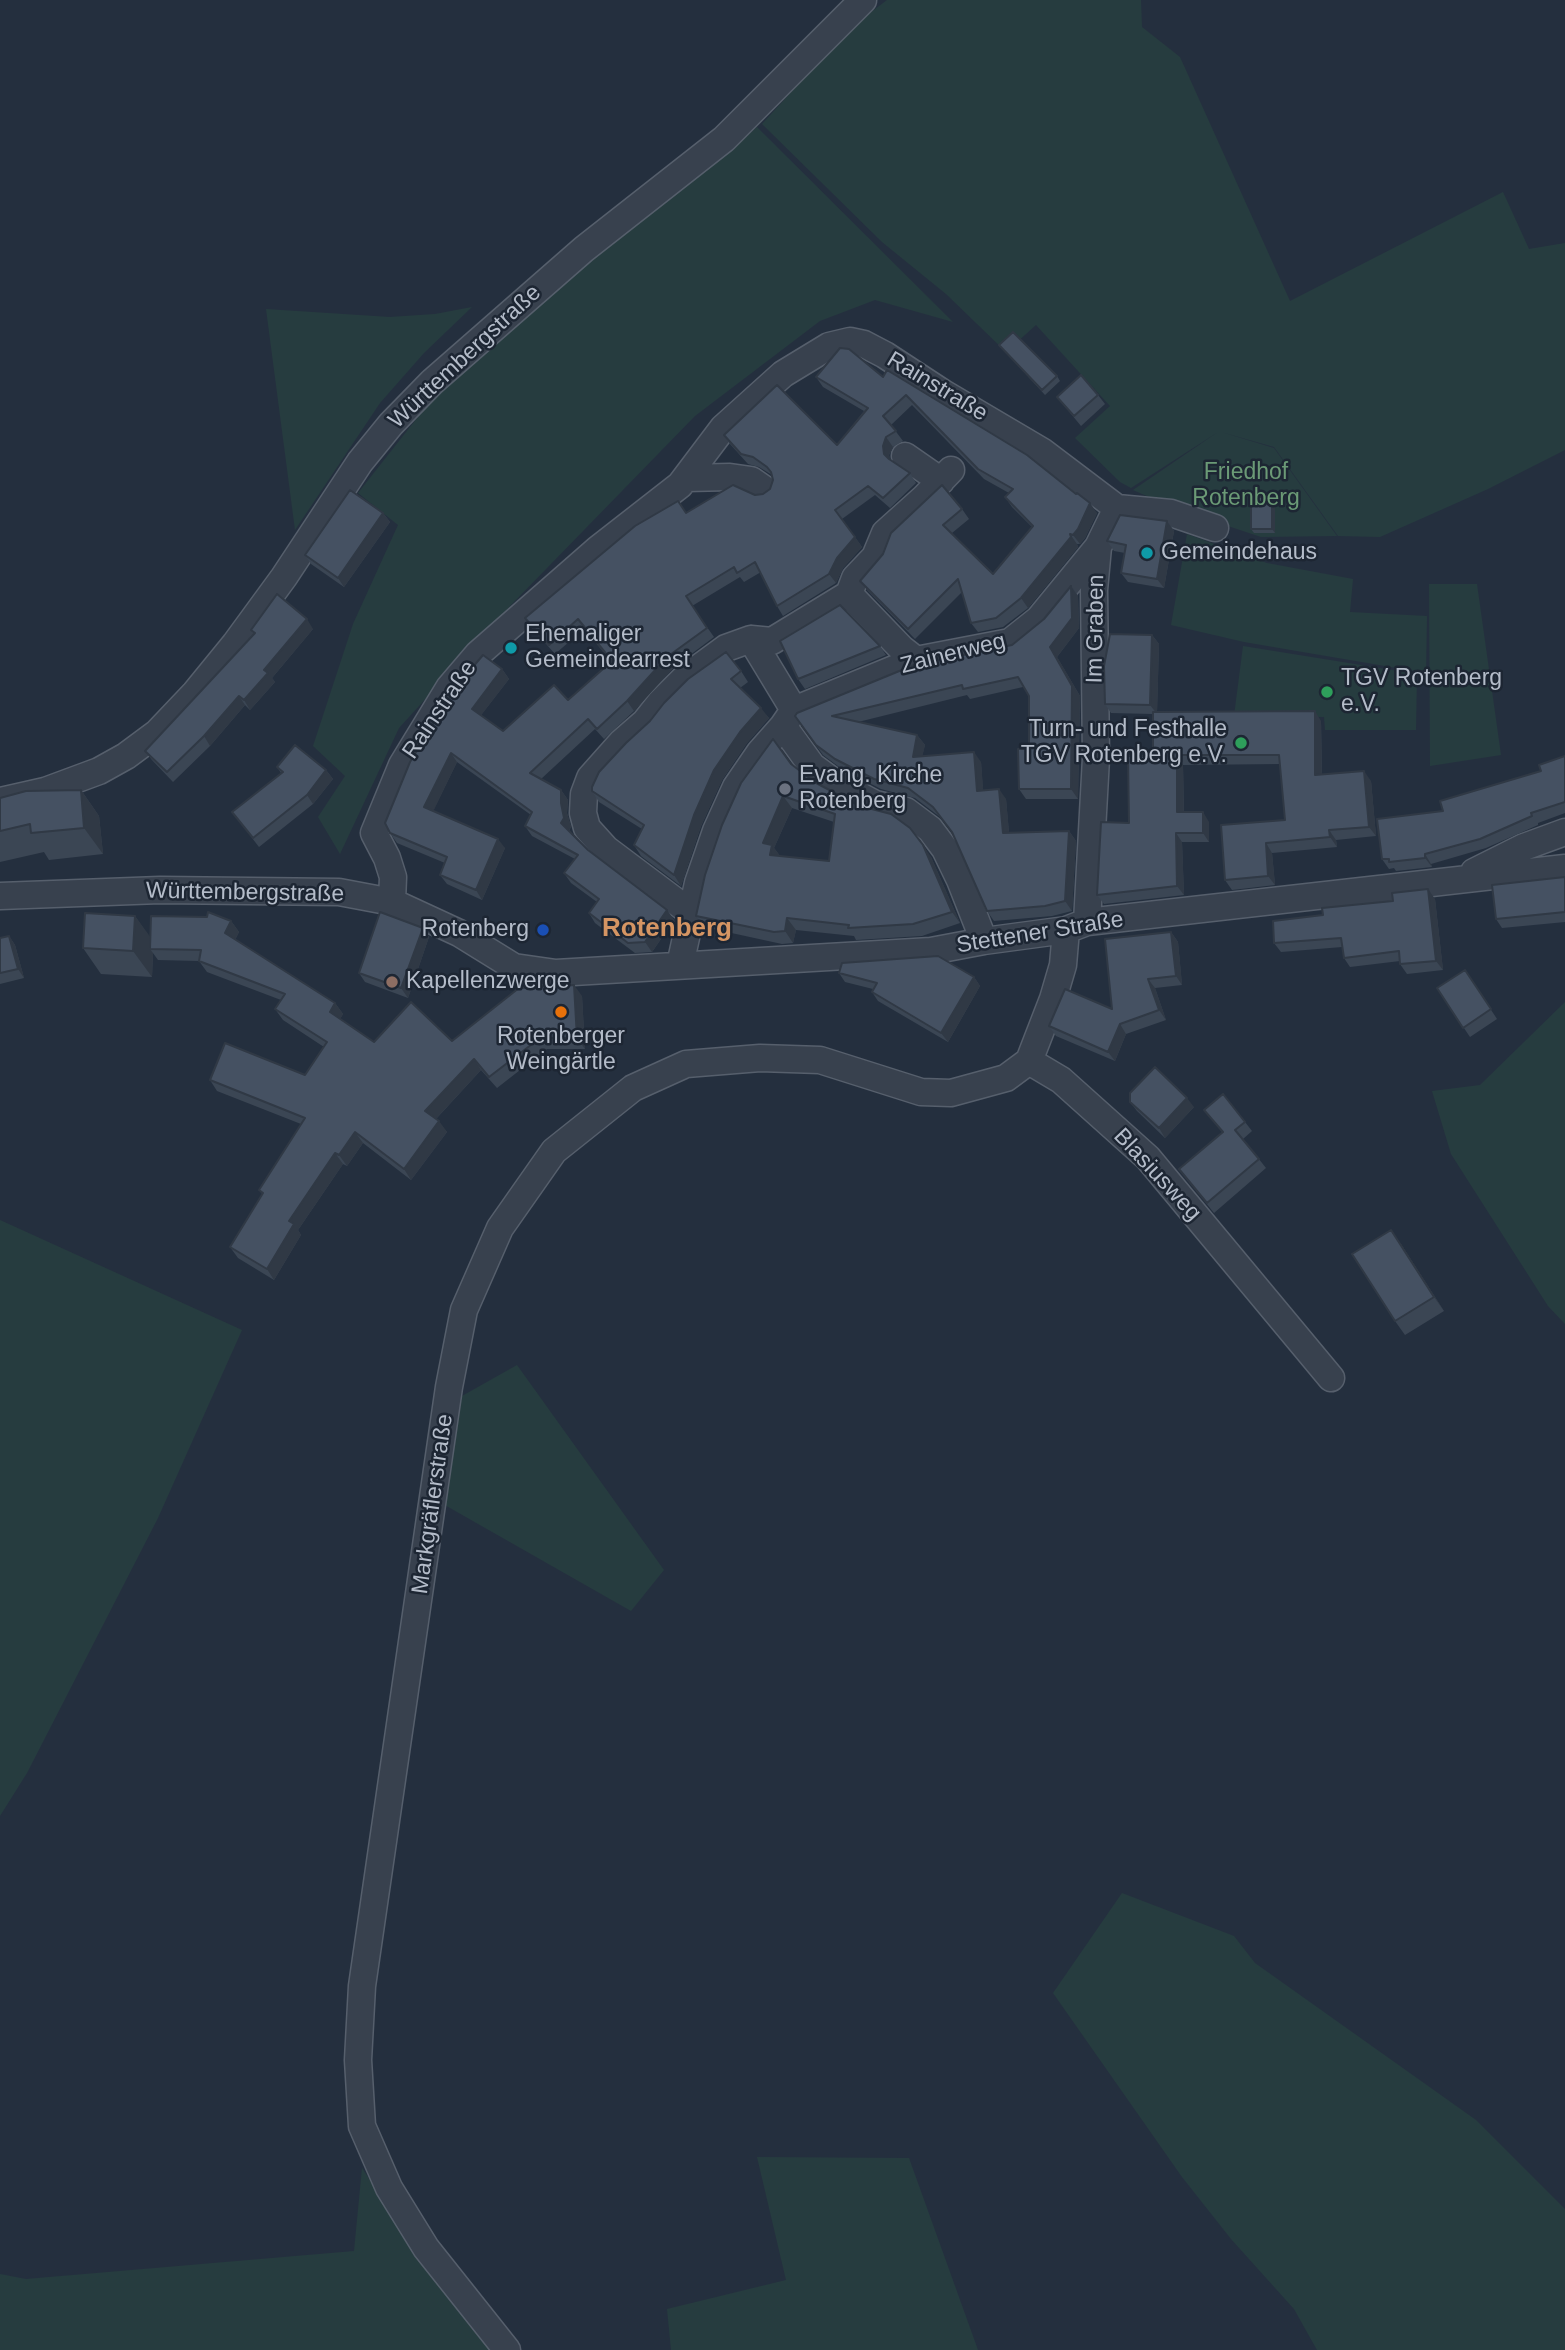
<!DOCTYPE html>
<meta charset="utf-8">
<style>
body{margin:0}
canvas{display:block;background:#242f3e}
</style>
<canvas width="1565" height="2350"></canvas>
<script>
const ctx = document.querySelector('canvas').getContext('2d');
ctx.lineJoin = 'round';
function fill(path, color) { ctx.fillStyle = color; ctx.fill(path, 'evenodd'); }
const shape = rows => new Path2D(rows.map(r => 'M' + r).join(''));
function stroke(path, color, width, dash) { ctx.strokeStyle = color; ctx.lineWidth = width; ctx.lineCap = dash ? 'butt' : 'round'; ctx.setLineDash(dash || []); ctx.stroke(path); }
function label(font, color, halo, rows, align = 'center') {
  ctx.font = font + ' Helvetica,sans-serif'; ctx.lineWidth = 5; ctx.setLineDash([]); ctx.textBaseline = 'middle'; ctx.strokeStyle = halo; ctx.fillStyle = color; for (const [text, x, y, turn = 0] of rows) {
    ctx.save(); ctx.translate(x, y); ctx.rotate((+turn || 0) * Math.PI / 180); ctx.textAlign = isNaN(turn) ? turn : align; if (halo) ctx.strokeText(text, 0, 0); ctx.fillText(text, 0, 0); ctx.restore();
  }
}
fill(shape([
 [887,0,1141,0,1142,27,1180,57,1290,301,1503,192,1529,249,1565,243,1565,450,1488,489,1380,537,1338,536,1274,447,1221,432,1274,448,1337,536,1261,537,1174,508,1133,490,1218,432,1131,488,1120,482,1075,438,1110,406,1036,325,1006,352,946,294,882,242,762,124,850,28],
 [757,127,953,322,875,300,820,321,695,416,511,605,399,728,340,854,318,817,345,776,313,746,353,624,398,525,358,493,440,389,531,308,724,157],
 [472,307,424,353,380,403,295,530,266,309,390,317,435,314],
 [1187,534,1267,563,1353,579,1350,612,1427,616,1426,673,1244,642,1171,625],
 [1429,584,1477,584,1501,755,1430,766],
 [1243,646,1417,674,1416,730,1325,730,1324,717,1234,716],
 [1565,1002,1565,1324,1548,1306,1451,1154,1432,1091,1480,1085],
 [0,1220,242,1330,158,1518,27,1773,0,1816],
 [517,1365,664,1570,631,1611,443,1504,462,1396],
 [1122,1893,1234,1936,1255,1963,1476,2120,1565,2209,1565,2350,1317,2350,1294,2309,1231,2239,1182,2177,1053,1993],
 [757,2157,909,2158,978,2350,671,2350,667,2309,786,2280],
 [362,2168,414,2246,496,2350,0,2350,0,2274,26,2279,354,2251]
]), '#263c3f');
const minor = shape([
 [905,456,941,481],
 [686,478,730,477,751,480,764,489],
 [849,594,902,649,916,660],
 [751,639,794,710],
 [783,726,794,710,916,660,1010,642,1039,619,1098,547],
 [0,801,45,791,99,771,126,756,157,733,195,693,235,644,284,577,360,462,391,424,432,382,584,249,724,139,863,0],
 [1474,872,1524,847,1565,832],
 [0,896,160,890,339,892,392,902,459,933,514,967,556,973,931,951,984,941,1066,930,1087,922,1565,868],
 [392,902,393,877,387,858,374,833,402,765,449,688,478,654,598,549,680,485,723,428,783,374,829,346,850,341,864,344,885,355,943,393,1043,452,1117,508,1171,513,1215,528],
 [690,912,606,849,587,828,583,813,584,794,590,778,622,742,645,722,660,703,685,678,726,648,751,639,772,641,849,594,855,578,875,557,885,533,924,498,951,470],
 [1087,922,1096,758,1094,590,1098,547,1117,508],
 [680,965,698,883,716,831,736,787,760,752,783,726,812,766,834,782,875,804,906,811,930,829,945,849,960,880,984,941],
 [1029,1061,1061,1080,1148,1158,1331,1378],
 [1029,1061,1053,999,1063,965,1066,930],
 [507,2350,426,2248,389,2188,362,2126,358,2060,362,1986,449,1387,464,1310,500,1228,554,1151,633,1088,686,1064,760,1058,820,1060,921,1092,951,1093,1006,1078,1029,1061]
]);
stroke(minor, '#565f6c', 29);
stroke(minor, '#38414e', 26);
fill(shape([
 [999,345,1057,376,1060,381,1045,395],
 [816,377,883,377,1097,513,1085,538,1080,544,1077,544,1078,547,1028,608,1003,627,978,632,971,623,962,592,915,639,867,590,860,581,962,509,969,519,952,533,993,574,1032,527,1012,507,1005,497,1009,493,984,479,912,405,891,425,903,441,893,447,889,455,890,460,910,473,916,483,890,508,875,495,842,519,862,547,843,568,836,583,783,616,777,606,761,572,744,582,740,577,692,606,714,637,674,667,634,711,604,739,595,729,541,779,561,790,568,800,567,813,571,827,569,831,588,850,667,910,674,920,652,952,635,953,595,923,589,913,597,902,571,883,564,873,575,859,532,836,525,826,531,815,457,762,433,811,505,848,482,900,447,884,440,875,445,863,397,843,390,833,502,669,509,679,481,715,503,731,568,700,611,661,584,629,555,654,532,628,525,618,687,513,763,494,770,489,773,480,772,475,759,467,748,464,730,444,724,435,837,445,864,411,823,387],
 [1098,395,1105,404,1081,426,1057,397],
 [1272,497,1275,502,1275,533,1254,533,1251,529],
 [383,513,390,522,344,587,311,564,305,555],
 [1167,521,1174,531,1164,588,1128,582,1121,573,1125,553,1114,551,1107,541],
 [1071,586,1078,596,1079,628,1057,657,1080,696,1078,799,1026,799,1019,789,1029,749,1029,696,1023,687,970,699,967,695,858,722,917,735,925,745,922,756,981,762,983,791,1006,799,1009,833,1069,831,1076,841,1072,911,1052,916,994,921,987,911,953,834,940,817,915,798,881,789,842,769,823,755,795,716,1012,645,1044,619],
 [313,629,272,678,275,682,250,710,245,705,210,746,173,782,152,760,145,751,254,634,251,630],
 [1152,635,1159,644,1157,712,1321,721,1322,775,1371,781,1376,836,1336,840,1337,847,1272,853,1275,885,1232,890,1225,880,1285,820,1280,764,1183,765,1184,812,1209,822,1209,842,1182,842,1184,895,1104,904,1097,895,1129,823,1153,756,1153,714,1111,713,1105,704],
 [880,646,886,655,805,689,798,679],
 [741,671,748,682,740,688,769,718,747,743,722,780,701,826,681,886,641,856,634,845,642,829,599,802,592,791],
 [1565,756,1565,813,1538,823,1538,825,1486,848,1431,864,1432,867,1396,871,1394,868,1389,869,1382,859,1443,811,1541,771],
 [791,764,816,783,931,857,960,923,922,936,856,940,854,936,796,930,793,943,782,944,704,927,696,916],
 [792,808,834,822,829,861,780,856,774,848],
 [277,767,326,770,333,779,313,804,259,847,232,812,281,773],
 [81,790,99,816,103,854,49,860,44,852,0,862,0,798],
 [1565,877,1565,922,1502,928,1496,919],
 [1435,899,1443,970,1407,974,1400,964,1400,961,1350,967,1344,958,1342,947,1281,952,1274,943,1323,915],
 [135,916,150,938,231,921,239,932,235,940,335,1003,343,1014,340,1019,374,1042,452,1041,582,996,585,1049,547,1049,497,1088,481,1070,436,1119,447,1132,411,1180,363,1143,347,1166,343,1164,298,1230,301,1235,274,1280,238,1258,230,1247,262,1194,259,1190,301,1124,217,1091,210,1080,305,1075,324,1047,283,1020,275,1009,281,1000,207,972,199,961,158,960,153,953,152,977,101,974,83,948],
 [423,928,429,937,408,998,365,982,359,973],
 [1171,932,1178,942,1182,985,1155,988,1166,1020,1126,1034,1115,1061,1056,1036,1049,1026,1112,1009],
 [9,936,15,945,24,978,0,984,0,938],
 [1465,970,1497,1019,1470,1037,1437,988],
 [839,973,974,977,980,986,948,1042,878,1001,872,992,873,989,845,982],
 [1130,1102,1194,1107,1165,1138,1137,1111],
 [1204,1110,1245,1122,1252,1131,1243,1139,1266,1168,1214,1213,1179,1169,1222,1132],
 [1401,1244,1444,1311,1405,1335,1395,1321]
]), '#3b4654');
fill(shape([
 [886,437,893,447,889,455,891,463,884,454,883,446],
 [1272,497,1275,502,1275,533,1272,529],
 [1090,503,1097,513,1085,538,1080,544,1073,535],
 [383,513,390,522,344,587,338,578],
 [1167,521,1174,531,1164,588,1157,579],
 [1070,534,1077,544,1078,547,1028,608,1021,598],
 [855,537,862,547,843,568,836,583,829,574,837,558],
 [1071,586,1078,596,1079,628,1057,657,1080,696,1078,799,1071,789,1050,647],
 [307,619,313,629,272,678,275,682,250,710,244,700,264,670],
 [1152,635,1159,644,1157,714,1150,705],
 [667,657,674,667,634,711,627,701],
 [502,669,509,679,479,718,472,709],
 [239,696,245,705,210,746,204,736],
 [761,708,769,718,747,743,722,780,701,826,681,886,674,875,694,815,714,770,740,732],
 [1315,711,1321,721,1322,785,1315,775],
 [917,735,925,745,920,767,913,757],
 [974,752,981,762,984,801,977,791],
 [451,753,457,762,431,816,424,807],
 [1177,755,1183,765,1184,822,1177,812],
 [326,770,333,779,313,804,307,795],
 [1364,771,1371,781,1376,836,1369,827],
 [999,789,1006,799,1010,843,1003,833],
 [81,790,99,816,103,854,84,828],
 [561,790,568,800,567,813,571,827,568,832,561,823],
 [783,796,792,808,774,848,781,857,770,855,763,843],
 [1203,812,1209,822,1209,842,1203,833],
 [1329,830,1336,840,1337,847,1330,837],
 [1069,831,1076,841,1072,911,1065,901],
 [1176,833,1182,842,1184,895,1177,886],
 [498,839,505,848,482,900,476,890],
 [1266,843,1272,853,1275,885,1268,876],
 [923,845,931,857,960,923,952,912],
 [1425,854,1431,864,1432,867,1425,858],
 [1428,889,1435,899,1443,970,1436,961],
 [667,910,674,920,652,952,645,942],
 [135,916,154,942,150,949,153,953,152,977,133,951],
 [787,918,796,930,793,943,785,931],
 [231,921,239,932,233,944,225,933],
 [423,928,429,937,408,998,401,988],
 [1171,932,1178,942,1182,985,1176,976],
 [9,936,15,945,24,978,18,969],
 [974,977,980,986,948,1042,941,1033],
 [1148,979,1155,988,1166,1020,1159,1010],
 [574,985,582,996,585,1049,577,1038],
 [335,1003,343,1014,338,1023,330,1012],
 [1120,1024,1126,1034,1115,1061,1108,1052],
 [474,1059,481,1070,433,1122,425,1111],
 [1187,1098,1194,1107,1165,1138,1159,1128],
 [439,1121,447,1132,411,1180,404,1169],
 [355,1132,363,1143,347,1166,339,1155],
 [335,1153,343,1164,298,1230,301,1235,274,1280,267,1269,289,1221],
 [1391,1230,1401,1244,1444,1311,1434,1297]
]), '#303945');
const building = shape([
 [1013,332,1057,376,1042,390,999,345,1013,332],
 [840,348,849,349,883,377,887,370,1027,455,1076,494,1077,493,1090,503,1078,529,1073,535,1070,534,1071,537,1021,598,996,618,971,623,958,579,908,629,860,581,883,554,891,533,942,485,962,509,943,525,993,574,1033,526,1005,497,1013,489,978,469,906,395,883,416,896,431,886,437,883,446,884,454,889,459,910,473,883,498,868,486,835,510,855,537,837,558,829,574,777,606,755,562,737,573,734,567,686,596,707,628,667,657,627,701,597,729,588,719,530,773,561,790,561,803,564,818,561,823,588,850,667,910,645,942,628,943,589,913,599,899,564,873,578,855,525,826,532,812,451,753,424,807,498,839,476,890,440,875,447,857,390,833,385,823,410,762,455,688,483,655,502,669,472,709,503,731,554,685,568,700,612,661,578,619,549,645,525,618,635,526,678,501,686,513,733,485,755,495,763,494,770,489,773,480,771,472,767,467,753,457,741,454,724,435,777,385,837,445,868,408,816,377,840,348],
 [1081,375,1098,395,1074,416,1057,397,1081,375],
 [350,490,383,513,338,578,305,555,350,490],
 [1251,497,1272,497,1272,529,1251,529,1251,497],
 [1120,515,1167,521,1157,579,1121,573,1126,545,1107,541,1120,515],
 [1071,586,1072,618,1050,647,1072,686,1071,789,1019,789,1018,749,1029,749,1029,696,1018,677,963,689,962,685,832,716,917,735,913,757,974,752,977,791,999,789,1003,833,1069,831,1065,901,1045,906,987,911,952,832,933,807,908,788,874,779,835,759,816,745,795,716,797,713,914,665,1012,645,1044,619,1071,586],
 [277,594,307,619,264,670,268,673,244,700,239,696,204,736,167,772,145,751,255,633,251,630,277,594],
 [840,605,880,646,798,679,780,641,840,605],
 [1110,634,1152,635,1150,705,1105,704,1104,666,1110,634],
 [726,652,741,671,731,679,761,708,740,732,714,770,694,815,674,875,634,845,644,825,592,791,592,787,599,772,626,743,650,721,664,703,688,679,726,652],
 [1315,711,1315,775,1364,771,1369,827,1329,830,1330,837,1266,843,1268,876,1225,880,1221,825,1285,820,1279,755,1177,755,1177,812,1203,812,1203,833,1176,833,1177,886,1097,895,1101,822,1129,823,1128,756,1153,756,1153,712,1315,711],
 [773,739,791,764,816,783,860,806,891,814,910,828,923,845,952,912,913,924,848,928,849,925,787,918,785,931,774,932,696,916,705,875,722,825,741,783,773,739],
 [783,796,835,814,829,861,770,855,772,845,763,843,783,796],
 [295,745,326,770,307,795,253,838,232,812,283,772,277,767,295,745],
 [1565,756,1565,802,1531,813,1532,816,1480,839,1425,854,1425,858,1389,862,1389,859,1382,859,1377,819,1443,811,1440,801,1541,771,1539,765,1565,756],
 [81,790,84,828,31,833,30,824,0,831,0,798,26,791,81,790],
 [1565,877,1565,912,1496,919,1492,885,1565,877],
 [1428,889,1436,961,1400,964,1399,951,1344,958,1341,938,1274,943,1273,921,1323,915,1322,908,1393,901,1392,893,1428,889],
 [208,912,231,921,225,933,335,1003,330,1012,374,1042,411,1002,452,1041,519,988,574,985,577,1038,540,1038,489,1077,474,1059,425,1111,439,1121,404,1169,355,1132,339,1155,335,1153,289,1221,294,1224,267,1269,230,1247,263,1193,259,1190,305,1118,210,1080,225,1043,305,1075,327,1042,275,1009,285,994,199,961,201,950,150,949,151,916,207,917,208,912],
 [380,912,423,928,401,988,359,973,380,912],
 [85,913,135,916,133,951,83,948,85,913],
 [1171,932,1176,976,1148,979,1159,1010,1120,1024,1108,1052,1049,1026,1065,989,1112,1009,1105,939,1171,932],
 [9,936,18,969,0,973,0,938,9,936],
 [938,956,974,977,941,1033,872,992,877,983,839,973,842,963,938,956],
 [1465,970,1491,1009,1463,1028,1437,988,1465,970],
 [1155,1067,1187,1098,1159,1128,1130,1102,1130,1093,1155,1067],
 [1223,1094,1245,1122,1235,1130,1259,1159,1207,1203,1179,1169,1223,1132,1204,1110,1223,1094],
 [1391,1230,1434,1297,1395,1321,1352,1254,1391,1230]
]);
fill(building, '#455162');
stroke(building, '#303945', 2);
for (const [x, y, r, color] of [
 [1147,553,7,"#0f9aa8"],
 [511,648,7,"#0f9aa8"],
 [1327,692,7,"#2e9e5b"],
 [1241,743,7,"#2e9e5b"],
 [785,789,7,"#6b7280"],
 [543,930,7,"#1a4fb4"],
 [392,982,7,"#8d6e63"],
 [561,1012,7,"#e8710a"]
]) { const dot = new Path2D(); dot.arc(x, y, r, 0, 2 * Math.PI); ctx.fillStyle = color; ctx.fill(dot); stroke(dot, '#1d2633', 2.5); }
label('23px', '#b4bcc9', '#1d2633', [
 ["Württembergstraße",465,357,-43],
 ["Rainstraße",937,387,31],
 ["Im Graben",1096,629,-89],
 ["Zainerweg",953,654,-14],
 ["Rainstraße",440,710,-56],
 ["Württembergstraße",245,893,1],
 ["Stettener Straße",1040,933,-9],
 ["Blasiusweg",1157,1175,47],
 ["Markgräflerstraße",433,1504,-82]
]);
label('23px', '#6b9a76', '#1d2633', [
 ["Friedhof",1246,473],
 ["Rotenberg",1246,499]
]);
label('23px', '#b4bcc9', '#1d2633', [
 ["Gemeindehaus",1161,553],
 ["Ehemaliger",525,635],
 ["Gemeindearrest",525,661],
 ["TGV Rotenberg",1341,679],
 ["e.V.",1341,705],
 ["Turn- und Festhalle",1227,730,"right"],
 ["TGV Rotenberg e.V.",1227,756,"right"],
 ["Evang. Kirche",799,776],
 ["Rotenberg",799,802],
 ["Rotenberg",529,930,"right"],
 ["Kapellenzwerge",406,982],
 ["Rotenberger",561,1037,"center"],
 ["Weingärtle",561,1063,"center"]
], 'left');
label('bold 26px', '#d59563', '#1d2633', [
 ["Rotenberg",667,929]
]);
</script>
